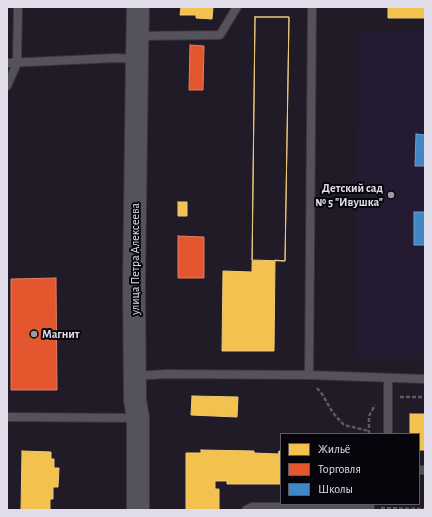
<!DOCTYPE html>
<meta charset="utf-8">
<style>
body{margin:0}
#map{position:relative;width:432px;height:517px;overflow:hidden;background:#201b26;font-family:"Alegreya Sans",sans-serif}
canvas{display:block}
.frame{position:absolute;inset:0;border:8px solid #e0dce9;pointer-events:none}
.legend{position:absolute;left:280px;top:433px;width:140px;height:72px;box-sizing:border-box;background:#07050c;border:1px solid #5e5b64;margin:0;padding:5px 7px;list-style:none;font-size:12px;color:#e0dce9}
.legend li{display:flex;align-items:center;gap:8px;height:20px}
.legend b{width:20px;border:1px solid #5e5b64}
</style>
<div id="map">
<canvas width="432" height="517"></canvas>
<div class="frame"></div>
<ul class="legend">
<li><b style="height:11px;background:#f2c14e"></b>Жильё</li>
<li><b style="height:11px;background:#e4572e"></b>Торговля</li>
<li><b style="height:11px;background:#3f88c5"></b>Школы</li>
</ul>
</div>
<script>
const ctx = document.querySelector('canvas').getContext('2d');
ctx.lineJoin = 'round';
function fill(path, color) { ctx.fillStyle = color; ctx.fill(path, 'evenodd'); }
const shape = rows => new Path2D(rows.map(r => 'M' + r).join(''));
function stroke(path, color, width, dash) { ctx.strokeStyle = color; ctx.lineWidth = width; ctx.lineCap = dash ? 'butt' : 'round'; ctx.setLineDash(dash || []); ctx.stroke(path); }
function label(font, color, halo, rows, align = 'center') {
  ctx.font = font + ' "Alegreya Sans",sans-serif'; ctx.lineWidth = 4; ctx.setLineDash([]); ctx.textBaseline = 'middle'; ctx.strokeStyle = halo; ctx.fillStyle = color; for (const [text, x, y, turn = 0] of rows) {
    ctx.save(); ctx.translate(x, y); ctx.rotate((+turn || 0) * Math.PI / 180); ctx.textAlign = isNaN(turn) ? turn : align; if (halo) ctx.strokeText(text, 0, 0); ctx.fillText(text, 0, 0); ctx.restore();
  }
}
fill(shape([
 [358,31,425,32,425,358,356,358]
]), '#241b32');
const homes = shape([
 [181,7,213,7,212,19,196,18,196,15,180,15,181,7],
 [388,7,425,7,425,18,388,18,388,7],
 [255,17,289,17,285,261,252,260,255,17],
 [255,17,289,17,285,261,275,260,274,351,222,351,223,271,252,272,255,17],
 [178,202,187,202,187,216,178,216,178,202],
 [192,396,238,397,237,417,191,415,192,396],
 [410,414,425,414,425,450,419,450,419,434,410,433,410,414],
 [201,450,254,451,254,453,278,454,279,451,281,451,281,484,227,484,227,481,215,481,215,489,219,489,219,510,186,510,186,453,201,453,201,450],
 [22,451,51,452,51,459,54,459,54,468,59,468,58,487,53,487,53,499,50,499,50,510,21,510,22,451]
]);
fill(homes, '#f2c14e');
stroke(homes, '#edc97c', 1);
const shops = shape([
 [190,45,204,46,203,90,189,90,190,45],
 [178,236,204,237,204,278,178,278,178,236],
 [56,278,57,390,11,390,11,279,56,278]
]);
fill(shops, '#e4572e');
stroke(shops, '#e37f66', 1);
const schools = shape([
 [416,134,425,135,425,166,415,166,416,134],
 [414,212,425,212,425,245,414,245,414,212]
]);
fill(schools, '#3f88c5');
stroke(schools, '#6fa1d0', 1);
const lane = shape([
 [138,36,220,35,237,7],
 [7,63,116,58,136,59],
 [7,86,17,63,18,7],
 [309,375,312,7],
 [136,376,166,374,309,375,425,379],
 [7,417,138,418],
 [388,434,388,378],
 [419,470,425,470],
 [246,510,252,507,370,507]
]);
const secondary = shape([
 [138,510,138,418,135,400,134,285,137,59,138,7]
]);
stroke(lane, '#39363e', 10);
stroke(secondary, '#39363e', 24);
stroke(shape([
 [317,388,322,394,333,413,344,425,369,431],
 [400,397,425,397],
 [369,434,369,416,375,405],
 [381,508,425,509]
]), '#5c5960', 2.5, [4, 2]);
stroke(lane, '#56525b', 8);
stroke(secondary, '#56525b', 22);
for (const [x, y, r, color] of [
 [391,195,4,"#9d98a5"],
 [34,334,4,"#9d98a5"]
]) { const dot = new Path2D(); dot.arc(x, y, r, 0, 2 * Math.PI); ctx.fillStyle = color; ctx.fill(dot); stroke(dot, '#07050c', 1.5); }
label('bold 12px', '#e0dce9', '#07050c', [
 ["Детский сад",383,188],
 ["№ 5 \"Ивушка\"",383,202],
 ["Магнит",42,334,"left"]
], 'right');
label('12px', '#e0dce9', '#07050c', [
 ["улица Петра Алексеева",135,259,-90]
]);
</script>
